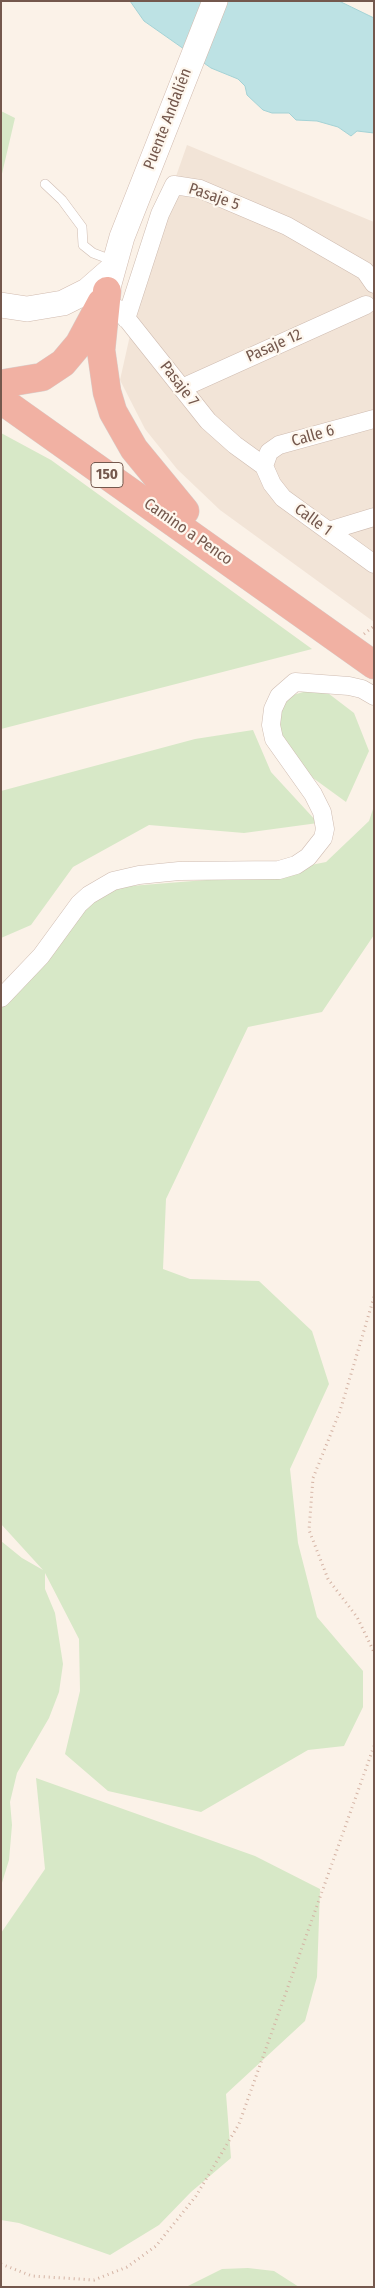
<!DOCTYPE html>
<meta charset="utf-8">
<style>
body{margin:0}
#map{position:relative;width:375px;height:2288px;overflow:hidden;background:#fbf2e8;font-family:"Fira Sans Condensed",sans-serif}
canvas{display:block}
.frame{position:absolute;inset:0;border:2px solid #74584d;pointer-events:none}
</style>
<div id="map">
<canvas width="375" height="2288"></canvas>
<div class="frame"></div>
</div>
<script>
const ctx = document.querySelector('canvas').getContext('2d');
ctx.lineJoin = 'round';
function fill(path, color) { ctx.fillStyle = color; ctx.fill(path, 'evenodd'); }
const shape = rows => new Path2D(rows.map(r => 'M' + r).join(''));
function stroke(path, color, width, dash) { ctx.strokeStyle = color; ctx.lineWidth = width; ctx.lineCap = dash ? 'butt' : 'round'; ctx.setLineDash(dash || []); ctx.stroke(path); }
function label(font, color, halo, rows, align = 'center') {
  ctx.font = font + ' "Fira Sans Condensed",sans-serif'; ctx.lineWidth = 4.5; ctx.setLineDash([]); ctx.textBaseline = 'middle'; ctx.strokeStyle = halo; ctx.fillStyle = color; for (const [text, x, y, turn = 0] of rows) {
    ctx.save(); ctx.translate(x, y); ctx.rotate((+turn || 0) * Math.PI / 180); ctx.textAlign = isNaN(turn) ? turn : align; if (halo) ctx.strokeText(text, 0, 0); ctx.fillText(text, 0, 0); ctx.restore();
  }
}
fill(shape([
 [187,145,374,222,374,622,220,510,177,469,145,429,120,380,147,259]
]), '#f2e4d7');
fill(shape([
 [1,111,15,118,1,178],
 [1,433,51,460,312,649,1,729],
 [320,687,354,713,369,751,346,802,313,778,281,747,273,701],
 [253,730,271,772,318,823,244,833,149,825,73,867,31,925,1,938,1,791,195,739],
 [374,806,374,935,322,1012,248,1027,166,1199,163,1269,190,1279,259,1281,312,1331,329,1384,290,1469,298,1543,317,1617,363,1671,363,1707,344,1746,308,1750,201,1812,108,1791,65,1754,80,1691,79,1639,45,1573,45,1589,55,1613,63,1664,59,1692,49,1718,17,1773,10,1802,12,1825,9,1860,1,1886,1,1541,22,1558,43,1570,1,1524,1,993,93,889,256,876,326,862,369,821],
 [36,1778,255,1856,320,1889,317,1977,305,2021,226,2094,231,2158,191,2192,159,2225,110,2255,19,2223,1,2220,1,1933,45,1869],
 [248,2268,274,2271,299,2287,186,2287,222,2269]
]), '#d7e8c7');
const water = shape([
 [130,1,339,1,374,18,374,133,357,131,351,136,338,127,317,121,296,120,289,113,272,113,263,110,247,95,245,86,238,79,211,68,144,21,130,1]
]);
fill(water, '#bde2e4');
stroke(water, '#a4d2d5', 1);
const lane = shape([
 [45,184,62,200,82,227,83,245,93,253,114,261]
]);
const street = shape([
 [119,309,208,421,235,445,264,466],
 [126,319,160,214,174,185,200,189,287,226,365,271,374,284],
 [182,388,366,305],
 [264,466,272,484,283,498,374,564],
 [264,466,269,452,279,445,374,419],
 [328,531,374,517],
 [1,998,41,956,79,904,89,895,113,881,139,875,179,871,279,870,296,865,308,857,323,838,325,829,322,812,313,794,274,739,271,725,273,709,279,696,295,682,349,686,362,689,374,696]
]);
const secondary = shape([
 [107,291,122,237,215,1],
 [1,305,27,309,63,303,87,291,111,270]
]);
const highway = shape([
 [107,291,101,350,107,392,113,412,134,449,185,511],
 [6,383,42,377,63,363,79,344,101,303],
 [1,400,374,665]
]);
stroke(lane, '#cfbcb1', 10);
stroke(street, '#cfbcb1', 19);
stroke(secondary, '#d1bbaf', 26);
stroke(highway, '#d8d0cd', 29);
stroke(shape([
 [364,634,374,626],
 [374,1297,340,1411,313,1478,309,1530,328,1579,357,1617,374,1652],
 [1,2264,32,2276,94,2280,127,2267,156,2246,196,2196,239,2124,374,1746]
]), '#d4b3a4', 3, [1, 4]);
stroke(lane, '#fff', 9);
stroke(street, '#fff', 18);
stroke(secondary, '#fff', 25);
stroke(highway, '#f1b1a3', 28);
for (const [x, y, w] of [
 [107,475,32]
]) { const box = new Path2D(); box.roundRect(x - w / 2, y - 12.5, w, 25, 4); ctx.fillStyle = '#fef7ee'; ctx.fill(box); stroke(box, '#74584d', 1); }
label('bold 15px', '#74584d', null, [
 ["150",107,475]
]);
label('16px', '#74584d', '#fef7ee', [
 ["Puente Andalién",168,119,-69],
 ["Pasaje 5",214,197,19],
 ["Pasaje 12",274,346,-24],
 ["Pasaje 7",179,384,52],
 ["Calle 6",313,436,-16],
 ["Calle 1",313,520,36],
 ["Camino a Penco",188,532,35]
]);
</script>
